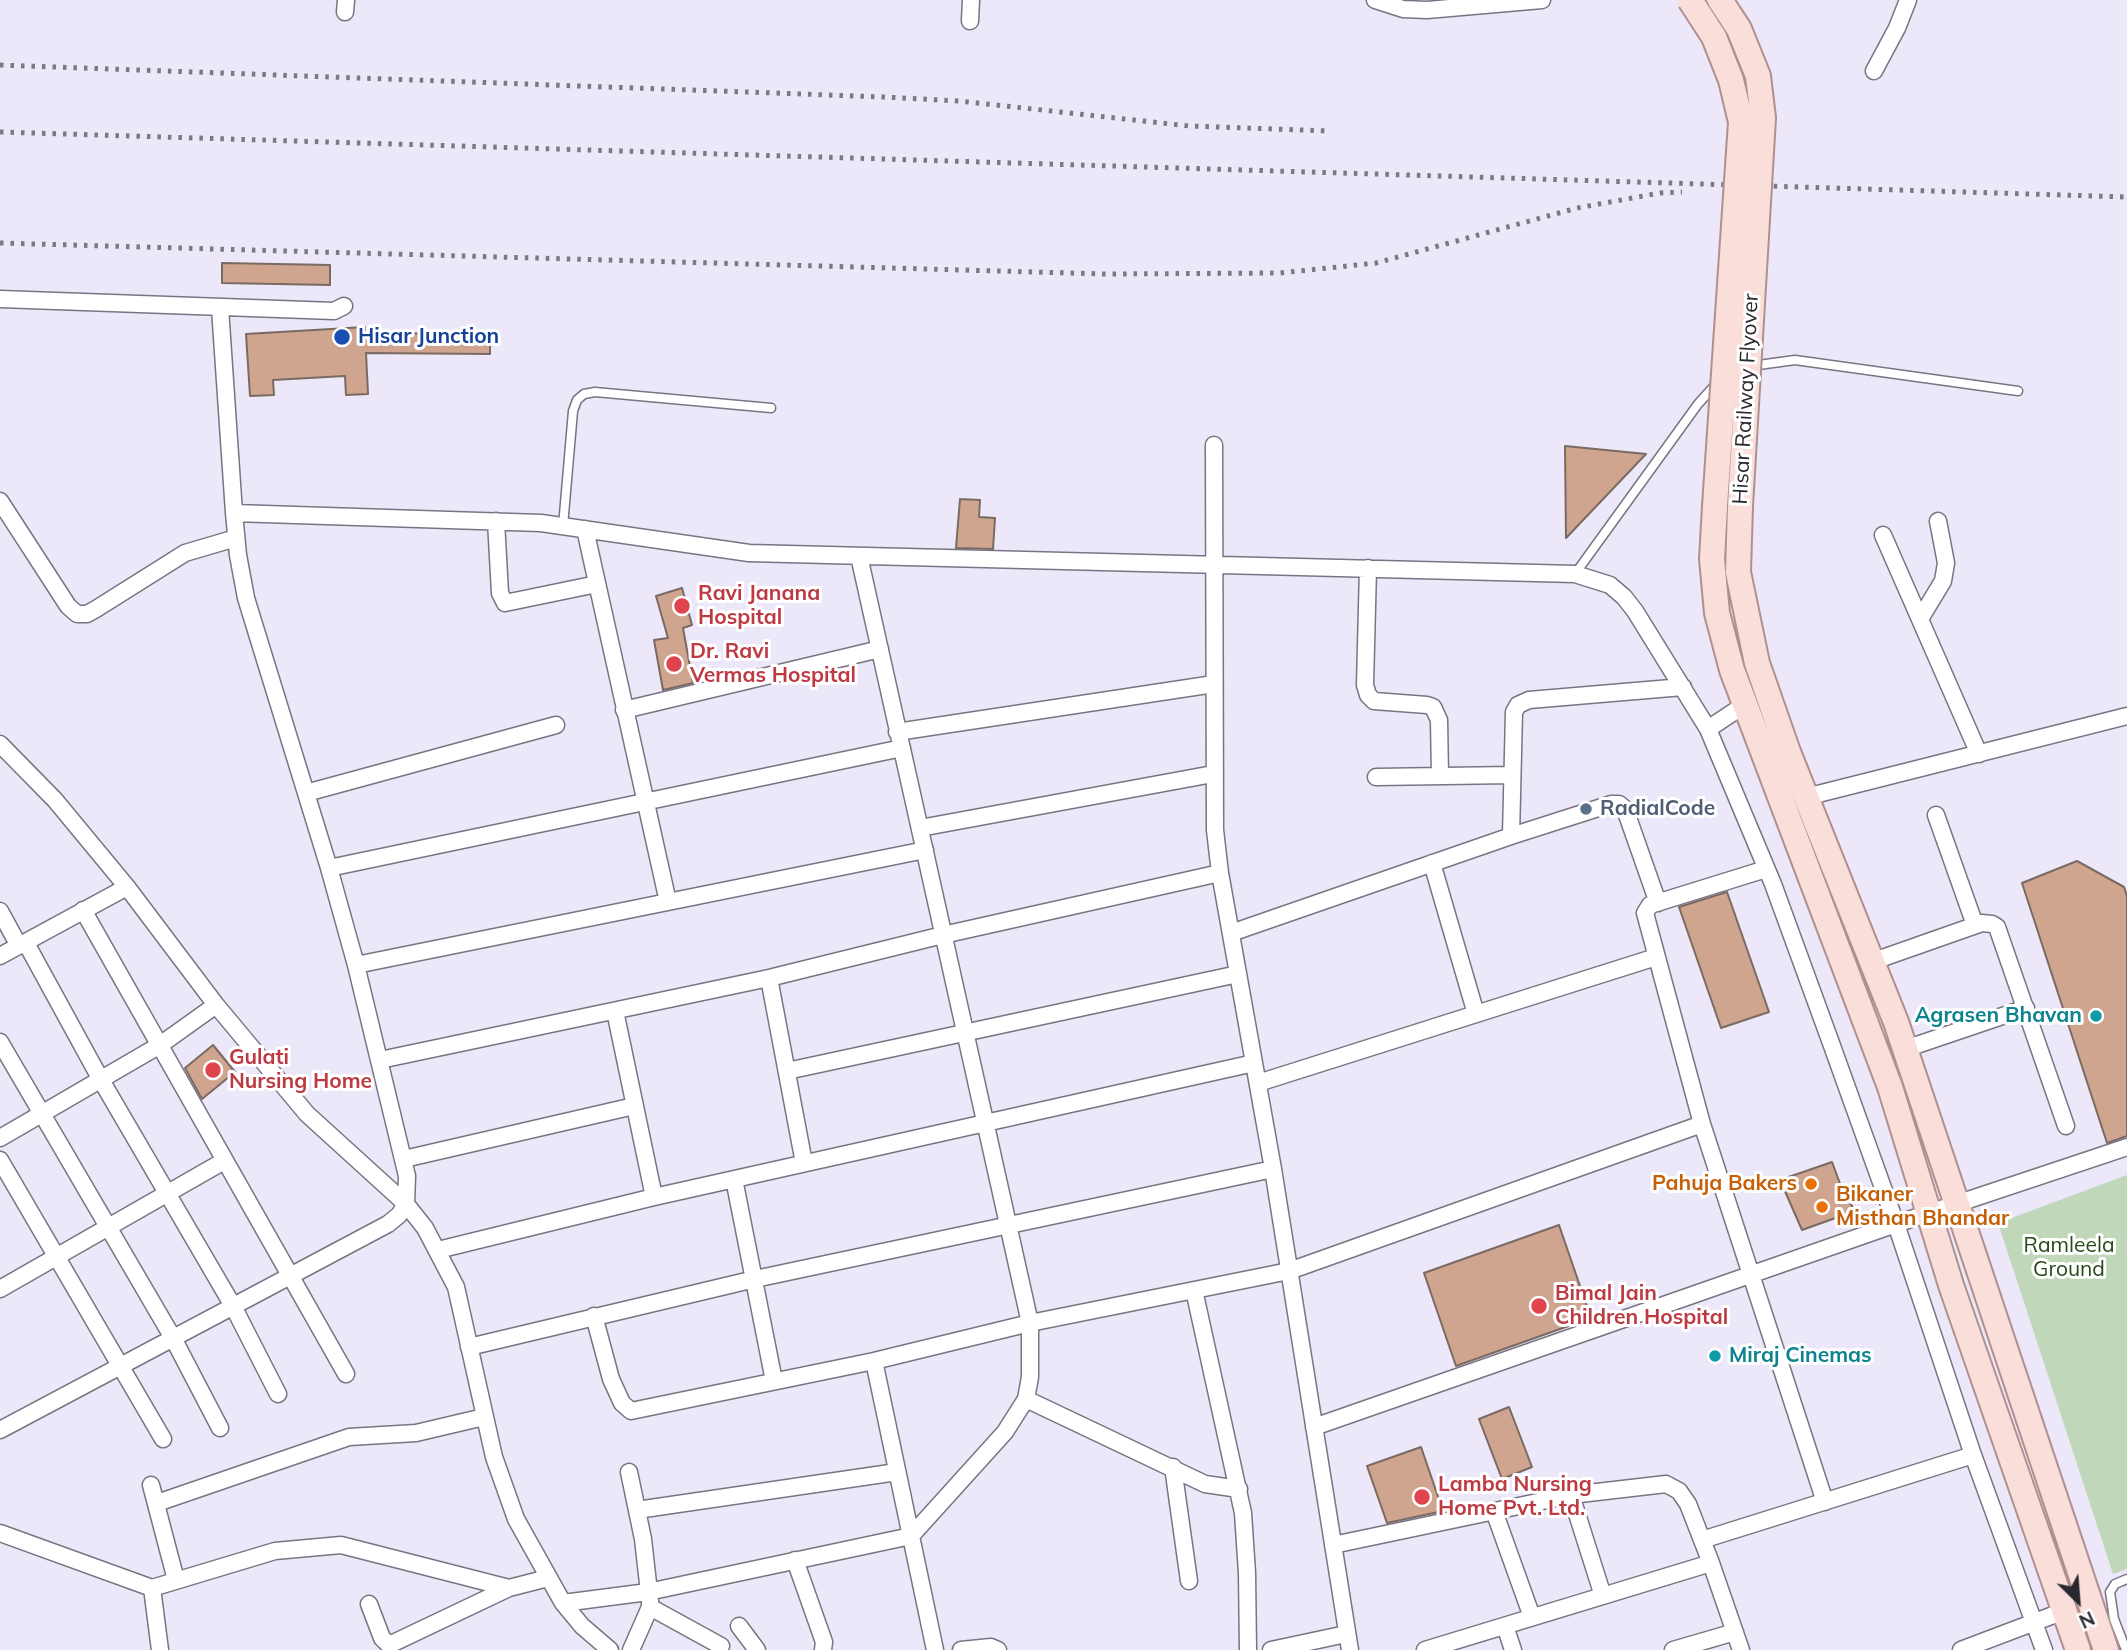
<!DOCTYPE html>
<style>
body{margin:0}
#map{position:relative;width:2127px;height:1650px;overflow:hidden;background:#ece8f9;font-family:Mulish,sans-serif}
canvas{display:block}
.north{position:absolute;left:2043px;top:1566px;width:70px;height:70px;-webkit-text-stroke:5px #fff;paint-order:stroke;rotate:155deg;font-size:19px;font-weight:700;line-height:28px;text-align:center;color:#2a282e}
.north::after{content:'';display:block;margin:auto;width:24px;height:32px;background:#2a282e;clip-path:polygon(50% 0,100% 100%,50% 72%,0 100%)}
</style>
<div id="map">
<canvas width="2127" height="1650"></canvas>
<div class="north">N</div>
</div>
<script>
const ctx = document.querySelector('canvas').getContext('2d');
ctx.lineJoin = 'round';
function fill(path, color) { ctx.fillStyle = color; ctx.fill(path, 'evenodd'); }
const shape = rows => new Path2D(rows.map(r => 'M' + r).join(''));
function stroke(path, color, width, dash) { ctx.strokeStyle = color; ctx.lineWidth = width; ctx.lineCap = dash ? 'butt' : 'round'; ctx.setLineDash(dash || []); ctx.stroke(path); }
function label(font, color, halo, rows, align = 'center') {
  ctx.font = font + ' Mulish,sans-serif'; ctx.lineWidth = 6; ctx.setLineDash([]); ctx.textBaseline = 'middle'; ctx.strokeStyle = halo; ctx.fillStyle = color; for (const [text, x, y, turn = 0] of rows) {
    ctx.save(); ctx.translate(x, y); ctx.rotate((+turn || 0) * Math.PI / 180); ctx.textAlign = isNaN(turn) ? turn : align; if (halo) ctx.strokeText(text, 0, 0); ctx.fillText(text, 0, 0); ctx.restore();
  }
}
fill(shape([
 [2127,1175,2127,1569,2113,1574,1998,1223]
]), '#c1d7b9');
const building = shape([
 [222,263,330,265,330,285,222,283,222,263],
 [365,327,365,333,490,334,490,354,366,353,368,394,346,395,345,376,273,380,274,395,250,396,246,334,365,327],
 [1565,446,1646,454,1566,538,1565,446],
 [960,499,980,500,979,517,995,518,993,549,956,548,960,499],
 [682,588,692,625,683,628,693,683,663,690,654,640,668,638,656,596,682,588],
 [2077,861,2124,887,2127,896,2127,1136,2107,1143,2022,883,2077,861],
 [1727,892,1769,1012,1721,1028,1679,907,1727,892],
 [213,1045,235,1072,202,1099,185,1068,213,1045],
 [1832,1162,1842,1189,1855,1211,1802,1230,1780,1180,1832,1162],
 [1559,1225,1591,1318,1456,1366,1424,1273,1559,1225],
 [1509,1407,1532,1467,1502,1479,1479,1419,1509,1407],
 [1421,1447,1443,1511,1387,1523,1367,1466,1421,1447]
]);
fill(building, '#d0a58f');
stroke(building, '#796a62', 2);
const lane = shape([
 [1751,366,1795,360,2018,391],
 [563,526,573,411,577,400,584,394,595,392,771,408],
 [1575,574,1698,404,1717,383],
 [2126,1650,2114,1619,2110,1592,2115,1584,2127,1579]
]);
const street = shape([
 [1375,0,1403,9,1427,10,1542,0],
 [345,12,346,0],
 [970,21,971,0],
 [1874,71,1897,28,1908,0],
 [0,299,334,311,344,306],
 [1214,445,1215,830,1220,873,1273,1169,1350,1650],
 [0,501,68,606,77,614,87,614,96,609,185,553,236,538],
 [234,513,541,523,749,553,1575,574,1610,585,1624,597,1635,611,1708,729],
 [496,521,500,593,505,603,597,584],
 [585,529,668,902],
 [1883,535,1979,754],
 [1368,568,1365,685,1368,695,1374,701,1427,705,1433,707,1439,720,1440,776],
 [1920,619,1943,581,1946,563,1938,521],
 [1744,705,1708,729,1773,884,1831,1043,1896,1224,1973,1455,2044,1650],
 [624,710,880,649],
 [897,732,1214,684],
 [0,744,55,800,127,887,216,1005,307,1114,406,1204,425,1228,456,1287,494,1457,516,1519,563,1603,582,1626,610,1650],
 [1376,777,1512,775],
 [306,793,556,725],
 [1806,797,2127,716],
 [1936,815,1975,925],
 [920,828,1213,774],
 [1511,836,1514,712,1518,705,1529,700,1683,687],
 [1432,863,1476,1014],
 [329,868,902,748],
 [1766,869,1650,905,1645,913,1702,1124,1825,1502],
 [83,910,346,1374],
 [0,911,19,946],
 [1231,933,1511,836,1611,804,1619,804,1625,809,1658,903],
 [26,943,101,1080,233,1306,278,1394],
 [0,956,127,887],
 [1871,962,1982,923,1992,924,1997,927,2066,1126],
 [356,965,925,850],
 [769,978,804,1163],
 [615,1011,654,1197],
 [0,1042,173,1338,220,1428],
 [1905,1049,2026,1008],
 [380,1060,769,978,943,935,1220,873],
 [787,1071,1238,974],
 [1258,1083,1656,957],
 [0,1138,160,1045,216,1005],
 [404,1159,634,1106],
 [0,1160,163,1439],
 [734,1179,774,1381],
 [438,1250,654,1197,1254,1063],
 [0,1289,224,1161],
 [1194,1290,1243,1513,1247,1573,1248,1650],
 [594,1316,611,1379,622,1403,631,1411,874,1361,1030,1323,1289,1271,1702,1124],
 [469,1347,755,1279,1273,1169],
 [874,1361,935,1650],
 [1026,1399,1205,1484,1239,1489],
 [1314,1427,1896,1224,2127,1147],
 [0,1430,388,1224,399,1215,406,1204,407,1176,356,965,329,868,246,598,238,555,234,513,220,308],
 [1173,1467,1189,1581],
 [629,1472,643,1539,650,1601,650,1607,631,1650],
 [151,1485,176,1580],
 [1571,1495,1603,1596],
 [157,1503,349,1437,416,1433,484,1417],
 [637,1510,897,1472],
 [1494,1511,1532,1617],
 [0,1533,152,1588,275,1551,341,1545,509,1588,548,1578],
 [1702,1540,1973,1455],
 [1333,1545,1571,1495,1666,1484,1679,1491,1688,1504,1711,1563,1741,1650],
 [795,1560,824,1642,823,1650],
 [152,1588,160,1650],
 [563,1603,648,1592,911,1536,1005,1432,1026,1399,1030,1377,1030,1323,859,556],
 [369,1604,382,1638,389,1645,509,1588],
 [650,1607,721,1646],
 [739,1626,757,1650],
 [1505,1626,1513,1650],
 [961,1650,991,1647,998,1650],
 [1271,1650,1346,1634],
 [1425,1650,1711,1563],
 [1673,1650,1735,1632],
 [1961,1650,2064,1611]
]);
const primary = shape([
 [1715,506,1712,559,1717,613,1732,670,1890,1087,1951,1285,2078,1650],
 [1740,506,1738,572,1757,663,1788,752,1896,1022,2106,1650]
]);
stroke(lane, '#787483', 11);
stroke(street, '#787483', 19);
stroke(primary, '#af908e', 28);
stroke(lane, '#fff', 8);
stroke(street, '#fff', 16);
stroke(primary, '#fadeda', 24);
stroke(shape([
 [0,65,884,97,959,101,1189,126,1328,131],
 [0,132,2127,197],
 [0,243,1105,274,1280,273,1376,263,1577,208,1660,193,1682,192]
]), '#7b7883', 5, [3.5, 7]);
const primaryBridge = shape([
 [1690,0,1714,37,1731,80,1741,122,1715,506],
 [1720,0,1739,29,1758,76,1763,118,1740,506]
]);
stroke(primaryBridge, '#af908e', 28, []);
stroke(primaryBridge, '#fadeda', 24);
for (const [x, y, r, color] of [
 [342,337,9,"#1a4fb4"],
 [682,606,9,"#e0444e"],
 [674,664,9,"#e0444e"],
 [1586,809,7,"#5c6f8a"],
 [2096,1016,7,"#0f9aa8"],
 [213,1070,9,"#e0444e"],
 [1811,1184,7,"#e8710a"],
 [1822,1207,7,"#e8710a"],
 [1539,1306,9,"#e0444e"],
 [1715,1356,7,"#0f9aa8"],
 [1422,1497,9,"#e0444e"]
]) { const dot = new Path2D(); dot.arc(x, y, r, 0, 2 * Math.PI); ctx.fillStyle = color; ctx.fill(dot); stroke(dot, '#fff', 2.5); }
label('bold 21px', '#164399', '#fff', [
 ["Hisar Junction",358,337]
], 'left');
label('21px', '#2a282e', '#fff', [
 ["Hisar Railway Flyover",1746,399,-87]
]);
label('bold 21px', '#be3a42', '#fff', [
 ["Ravi Janana",698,594],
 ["Hospital",698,618],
 ["Dr. Ravi",690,652],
 ["Vermas Hospital",690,676],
 ["Gulati",229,1058],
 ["Nursing Home",229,1082],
 ["Bimal Jain",1555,1294],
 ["Children Hospital",1555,1318],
 ["Lamba Nursing",1438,1485],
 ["Home Pvt. Ltd.",1438,1509]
], 'left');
label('bold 21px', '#4e5e75', '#fff', [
 ["RadialCode",1600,809]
], 'left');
label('bold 21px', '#0d838f', '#fff', [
 ["Agrasen Bhavan",2082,1016],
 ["Miraj Cinemas",1729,1356,"left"]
], 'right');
label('bold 21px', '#c56008', '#fff', [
 ["Pahuja Bakers",1797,1184],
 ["Bikaner",1836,1195,"left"],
 ["Misthan Bhandar",1836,1219,"left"]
], 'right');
label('21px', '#264916', '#fff', [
 ["Ramleela",2069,1246],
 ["Ground",2069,1270]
]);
</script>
